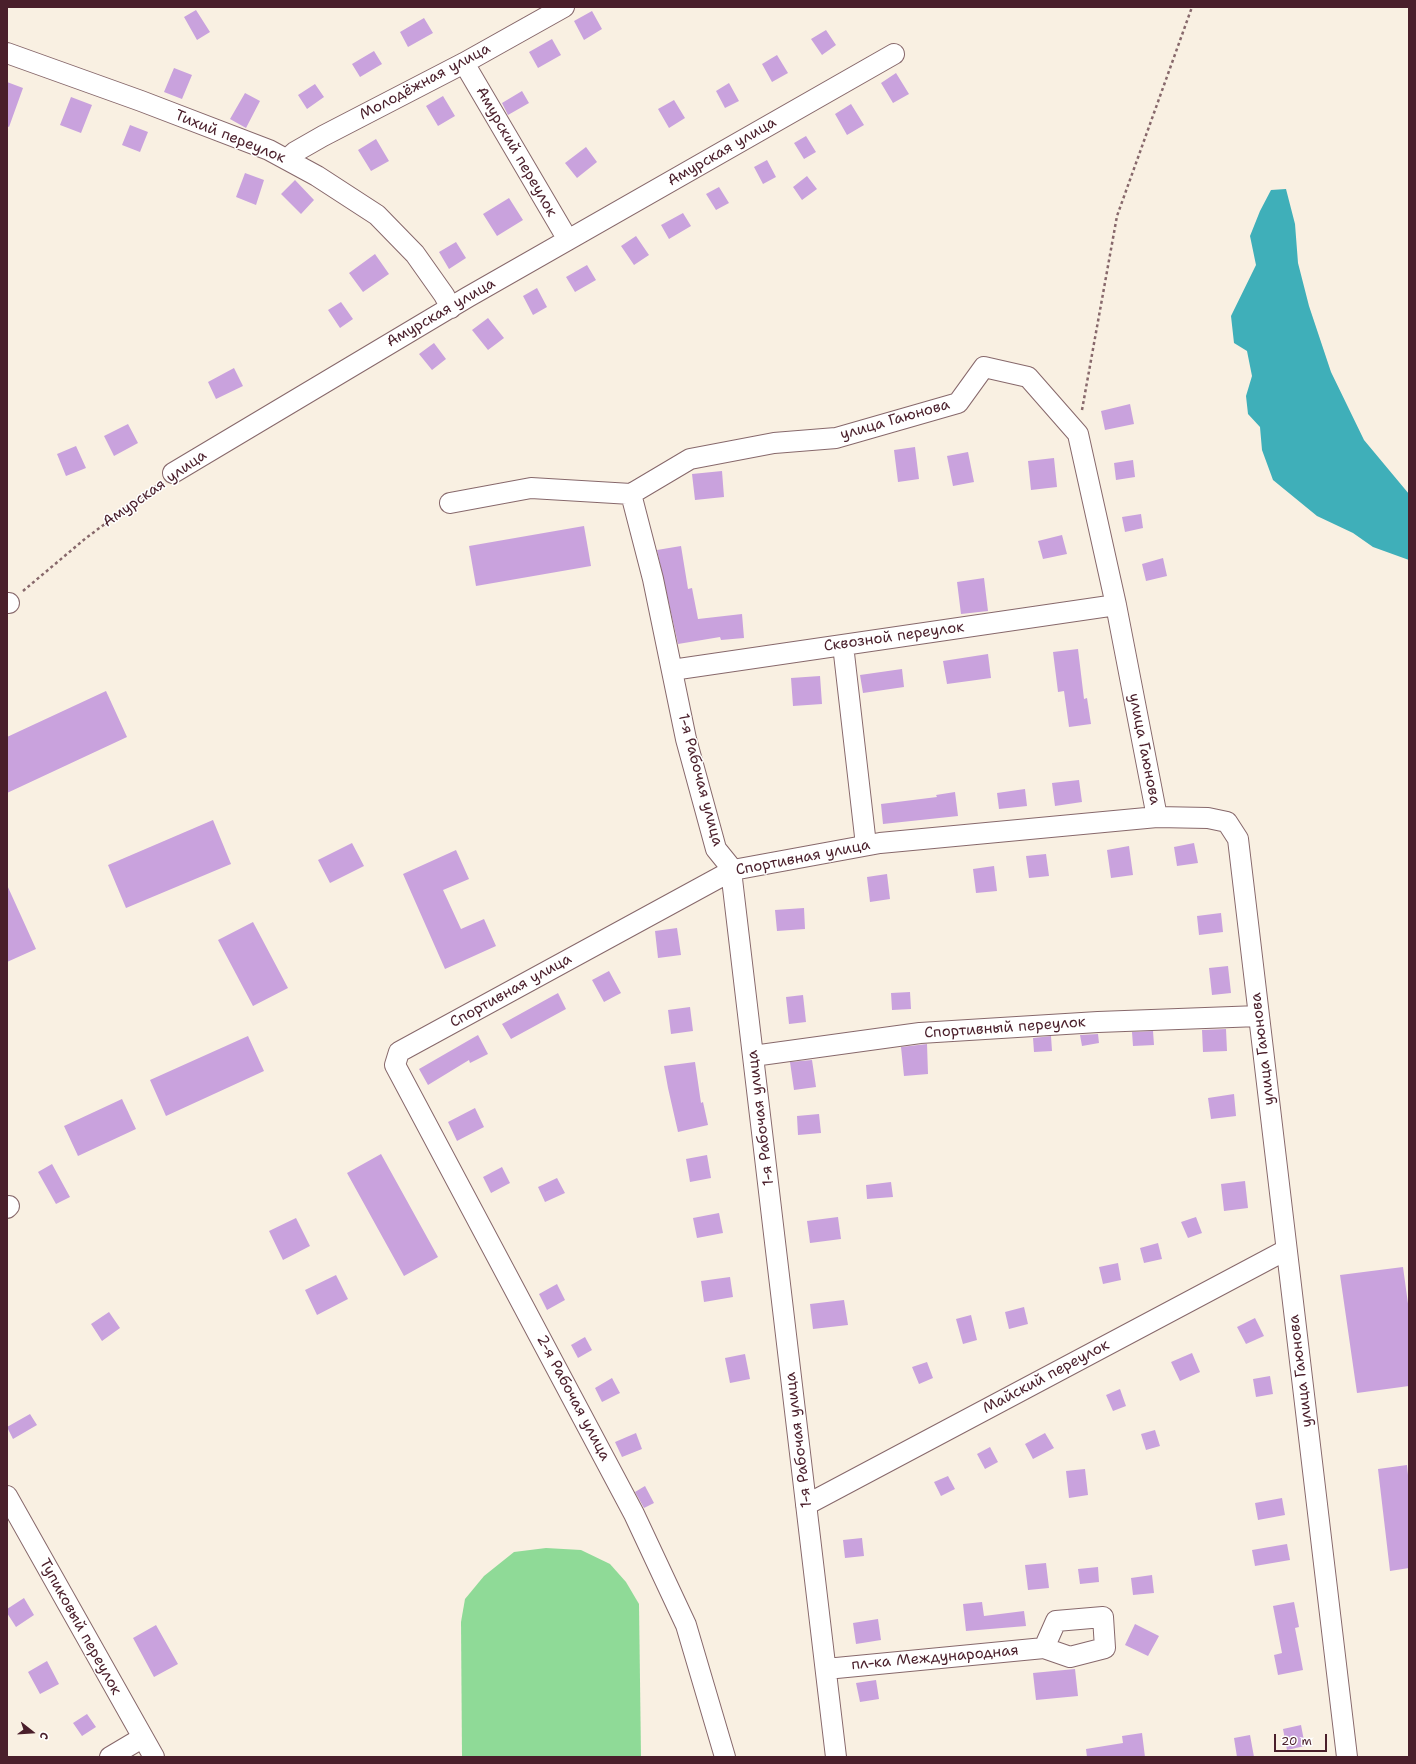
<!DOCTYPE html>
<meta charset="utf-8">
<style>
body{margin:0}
#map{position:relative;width:1416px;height:1764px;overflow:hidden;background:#f9f0e2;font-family:"Shantell Sans",sans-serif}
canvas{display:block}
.frame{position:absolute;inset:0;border:8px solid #4a1f2b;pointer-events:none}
.north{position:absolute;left:12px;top:1712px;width:40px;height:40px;-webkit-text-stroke:3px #fff;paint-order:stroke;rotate:107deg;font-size:11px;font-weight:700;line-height:16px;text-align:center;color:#4a1f2b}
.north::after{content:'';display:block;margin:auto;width:14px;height:18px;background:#4a1f2b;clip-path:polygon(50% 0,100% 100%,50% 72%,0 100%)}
.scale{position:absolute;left:1274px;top:1734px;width:53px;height:18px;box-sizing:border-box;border:2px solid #4a1f2b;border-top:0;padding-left:5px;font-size:12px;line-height:14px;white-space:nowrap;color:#4a1f2b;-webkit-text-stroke:3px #fff;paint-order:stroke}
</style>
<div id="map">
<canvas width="1416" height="1764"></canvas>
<div class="frame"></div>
<div class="north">С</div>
<div class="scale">20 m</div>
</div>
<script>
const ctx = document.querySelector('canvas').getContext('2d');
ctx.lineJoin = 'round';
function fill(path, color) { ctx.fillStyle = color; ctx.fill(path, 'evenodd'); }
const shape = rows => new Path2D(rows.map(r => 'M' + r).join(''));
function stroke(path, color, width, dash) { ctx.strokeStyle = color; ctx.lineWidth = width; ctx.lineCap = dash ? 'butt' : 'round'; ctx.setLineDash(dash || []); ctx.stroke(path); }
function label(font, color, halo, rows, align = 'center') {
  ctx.font = font + ' "Shantell Sans",sans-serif'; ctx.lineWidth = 3; ctx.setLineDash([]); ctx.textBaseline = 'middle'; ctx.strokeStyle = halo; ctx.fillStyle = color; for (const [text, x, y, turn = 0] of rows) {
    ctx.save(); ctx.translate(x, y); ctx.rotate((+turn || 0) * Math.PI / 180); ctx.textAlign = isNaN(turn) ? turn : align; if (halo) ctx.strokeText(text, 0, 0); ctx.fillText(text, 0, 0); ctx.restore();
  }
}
fill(shape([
 [546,1548,581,1550,610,1564,626,1582,639,1604,641,1757,462,1757,461,1622,465,1599,484,1576,514,1552]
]), '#8fda97');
fill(shape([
 [1286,189,1295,224,1298,263,1309,306,1331,372,1364,440,1409,494,1409,560,1373,547,1353,533,1317,516,1273,480,1262,450,1260,427,1248,414,1246,396,1252,376,1247,351,1234,343,1231,316,1256,265,1250,236,1260,211,1271,190]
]), '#3fafb9');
fill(shape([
 [196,10,210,32,197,40,184,17],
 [592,11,602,29,584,40,574,21],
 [424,18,433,33,408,47,400,32],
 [826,30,836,45,822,55,811,39],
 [552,39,561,55,538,68,529,52],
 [374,51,382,64,360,77,352,64],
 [777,55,788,73,772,82,762,64],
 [174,68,192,75,182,99,164,92],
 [896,73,909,94,893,103,881,83],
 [7,82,23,88,9,127,7,126],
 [729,83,739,101,725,108,716,91],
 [315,84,324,97,307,109,298,95],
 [522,91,529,103,508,115,502,103],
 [245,93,260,101,246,128,230,119],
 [443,96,455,116,438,126,426,106],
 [71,97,92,105,81,133,60,125],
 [674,100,685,118,669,128,658,109],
 [851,104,864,125,847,135,835,114],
 [130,125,148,132,140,152,122,145],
 [806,136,816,152,804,159,794,143],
 [376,139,389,161,371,171,358,150],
 [586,147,597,162,577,178,565,163],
 [767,160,776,177,763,184,754,167],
 [245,173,264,180,256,205,236,197],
 [807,176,817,189,802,200,793,187],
 [295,180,314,200,301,214,281,194],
 [719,187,729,203,716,210,706,194],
 [509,198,523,220,497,236,483,214],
 [683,213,691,226,669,239,661,225],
 [636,236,649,255,634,265,621,246],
 [456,242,466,258,449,269,439,252],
 [375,254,389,274,363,292,349,273],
 [587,265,596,280,575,292,566,277],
 [537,288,547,307,533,315,523,296],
 [341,302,353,319,340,328,328,310],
 [488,318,504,338,488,350,472,330],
 [434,343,446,359,432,370,419,354],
 [234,368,243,386,216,399,208,382],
 [1130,404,1134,424,1105,430,1101,411],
 [128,424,138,443,114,456,104,436],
 [76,446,86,468,66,476,57,454],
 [915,447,919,479,898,482,894,450],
 [968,452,974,482,953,486,947,456],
 [1054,458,1057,487,1031,490,1028,461],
 [1133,460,1135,477,1116,480,1114,463],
 [722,471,724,497,695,500,692,474],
 [1141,514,1143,528,1125,532,1122,517],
 [584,526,591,566,476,586,469,546],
 [1062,535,1067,554,1043,559,1038,541],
 [681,546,688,589,692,588,698,619,742,614,744,638,721,640,720,637,678,644,657,550],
 [1163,558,1167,576,1146,581,1142,564],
 [984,578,988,611,961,614,957,582],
 [1078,649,1084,699,1087,698,1091,724,1069,727,1064,691,1058,692,1053,652],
 [988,654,991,678,947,684,943,661],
 [902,669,904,687,863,693,860,675],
 [820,676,822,704,793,706,791,678],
 [106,691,127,737,7,793,7,737],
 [1079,780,1082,802,1055,806,1052,783],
 [1025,789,1027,806,999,809,997,793],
 [955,792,958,816,883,824,881,804,937,797,936,795],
 [213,820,231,864,126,908,108,865],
 [352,843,364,866,330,883,318,860],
 [1194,843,1198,863,1177,866,1174,847],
 [1129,846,1133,875,1111,878,1107,850],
 [456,850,469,879,443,890,461,929,484,919,496,946,445,969,403,874],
 [1046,854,1049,876,1029,878,1026,856],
 [994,866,997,891,976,893,973,869],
 [887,874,890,899,870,902,867,877],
 [7,885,36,949,7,962],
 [804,908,805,929,777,931,775,910],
 [1221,913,1223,932,1199,935,1197,916],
 [253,922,288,988,253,1006,218,940],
 [677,928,681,955,658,958,655,931],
 [1228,966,1231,993,1212,995,1209,968],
 [609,971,621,993,604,1002,592,980],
 [910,992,911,1009,892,1010,891,993],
 [558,993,566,1009,511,1039,502,1024],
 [803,995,806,1022,789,1024,786,997],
 [690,1007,693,1031,671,1034,668,1010],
 [1226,1029,1227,1051,1203,1052,1202,1030],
 [1153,1031,1154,1045,1133,1046,1132,1032],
 [1098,1034,1099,1043,1082,1046,1080,1035],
 [478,1035,488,1054,470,1063,469,1060,428,1085,419,1069],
 [248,1036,264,1071,166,1116,150,1080],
 [1051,1036,1052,1051,1034,1052,1033,1038],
 [927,1044,928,1074,904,1076,901,1047],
 [812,1060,816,1087,794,1090,790,1062],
 [695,1062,701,1103,703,1102,708,1125,678,1132,668,1088,664,1066],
 [1234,1094,1236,1116,1211,1119,1208,1098],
 [122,1099,136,1129,78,1156,64,1126],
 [475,1108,484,1127,457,1141,448,1122],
 [819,1114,821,1133,798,1135,797,1116],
 [381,1154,438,1257,404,1276,347,1173],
 [707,1155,711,1178,690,1182,686,1159],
 [52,1164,70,1197,56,1204,38,1172],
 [502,1167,510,1183,491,1193,483,1177],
 [557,1178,565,1193,545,1202,538,1187],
 [1245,1181,1248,1208,1224,1211,1221,1184],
 [891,1182,893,1197,867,1199,866,1185],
 [719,1213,723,1233,697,1238,693,1218],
 [838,1217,841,1239,810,1243,807,1221],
 [1196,1217,1202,1233,1188,1238,1181,1222],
 [296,1218,310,1246,283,1260,269,1231],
 [1158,1243,1162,1259,1144,1263,1140,1248],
 [1118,1263,1121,1280,1103,1284,1099,1267],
 [1403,1267,1409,1311,1409,1386,1357,1393,1340,1275],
 [336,1275,348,1299,317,1315,305,1290],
 [730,1277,733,1297,704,1302,701,1281],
 [557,1284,565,1300,547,1310,539,1294],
 [844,1300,848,1325,813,1329,810,1304],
 [1024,1307,1028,1324,1009,1329,1005,1312],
 [109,1312,120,1328,102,1341,91,1324],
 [971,1315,977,1340,963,1344,956,1319],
 [1255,1318,1264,1336,1246,1344,1237,1327],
 [585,1337,592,1350,578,1358,571,1345],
 [1192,1353,1200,1372,1180,1381,1171,1362],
 [745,1354,750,1379,730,1383,725,1358],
 [927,1362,933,1378,919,1384,912,1367],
 [1270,1376,1273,1394,1256,1397,1253,1379],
 [612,1378,620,1393,602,1402,595,1388],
 [1120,1389,1126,1406,1113,1411,1106,1395],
 [30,1414,37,1425,13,1439,7,1427],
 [1155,1430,1160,1446,1146,1450,1141,1434],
 [636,1433,642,1449,622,1457,615,1442],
 [1045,1433,1054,1448,1033,1459,1025,1444],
 [990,1447,998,1462,985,1469,977,1454],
 [1407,1465,1409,1485,1409,1568,1390,1571,1378,1469],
 [1085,1469,1088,1495,1069,1498,1066,1471],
 [948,1476,955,1489,941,1496,934,1482],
 [645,1486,654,1503,644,1508,635,1492],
 [1282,1498,1285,1515,1258,1520,1255,1503],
 [862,1538,864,1556,845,1558,843,1540],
 [1287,1544,1290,1560,1255,1566,1252,1550],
 [1046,1563,1049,1588,1028,1590,1025,1565],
 [1098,1567,1099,1582,1080,1584,1078,1569],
 [1152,1575,1154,1593,1133,1595,1131,1578],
 [24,1598,34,1615,16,1627,7,1613,7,1609],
 [982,1602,984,1616,1024,1611,1026,1626,966,1631,963,1604],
 [1294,1602,1299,1627,1295,1628,1303,1670,1278,1675,1274,1655,1282,1653,1273,1606],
 [878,1619,881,1640,856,1644,853,1623],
 [1135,1624,1159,1636,1148,1656,1125,1645],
 [156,1625,178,1664,154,1677,133,1638],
 [47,1661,59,1684,40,1694,28,1672],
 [1075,1669,1078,1696,1036,1700,1033,1673],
 [876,1680,879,1699,860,1702,856,1683],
 [87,1714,96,1727,82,1736,73,1723],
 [1301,1725,1305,1746,1287,1750,1283,1729],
 [1142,1733,1145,1757,1087,1757,1086,1749,1123,1743,1122,1736],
 [1250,1735,1254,1757,1237,1757,1234,1738]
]), '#c9a2dd');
const street = shape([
 [7,53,141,101,269,150,317,176,377,215,415,254,444,295,451,308],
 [464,63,568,240],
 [287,159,295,152,323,136,464,63,564,7],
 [173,473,468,297,894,54],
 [631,494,653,579,686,739,716,849,733,870,732,879,836,1757],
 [450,503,531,488,631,494,690,459,774,443,836,438,958,403,984,367,1028,377,1078,434,1116,605,1157,817,1208,818,1227,822,1238,839,1347,1757],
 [7,603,9,603],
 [843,645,866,845],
 [672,670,1116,605],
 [753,1056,920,1033,1098,1022,1259,1016],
 [7,1208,9,1206],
 [7,1496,154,1757],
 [806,1505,1286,1250],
 [826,1669,1044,1648,1070,1657,1105,1648,1103,1617,1056,1621,1044,1648],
 [110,1757,142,1738],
 [725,1757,686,1625,634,1514,395,1065,399,1052,733,870,880,843,1157,817]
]);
stroke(street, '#87686b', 22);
stroke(shape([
 [1082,410,1117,216,1192,7],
 [23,591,86,538,159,484]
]), '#87686b', 2.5, [3, 3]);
stroke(street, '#fff', 20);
label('15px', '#4a1f2b', '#fff', [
 ["Молодёжная улица",425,82,-28],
 ["Тихий переулок",230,137,22],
 ["Амурский переулок",516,152,60],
 ["Амурская улица",722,152,-30],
 ["Амурская улица",441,313,-30],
 ["улица Гаюнова",895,420,-16],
 ["Амурская улица",155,489,-35],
 ["Сквозной переулок",894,637,-8],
 ["улица Гаюнова",1144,749,79],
 ["1-я Рабочая улица",700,780,75],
 ["Спортивная улица",803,858,-11],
 ["Спортивная улица",511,991,-29],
 ["Спортивный переулок",1005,1028,-4],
 ["улица Гаюнова",1263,1049,-97],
 ["1-я Рабочая улица",761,1118,-97],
 ["улица Гаюнова",1301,1371,-97],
 ["Майский переулок",1046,1377,-28],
 ["2-я Рабочая улица",573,1398,62],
 ["1-я Рабочая улица",799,1440,-97],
 ["Тупиковый переулок",80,1627,61],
 ["пл-ка Международная",935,1658,-5]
]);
</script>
